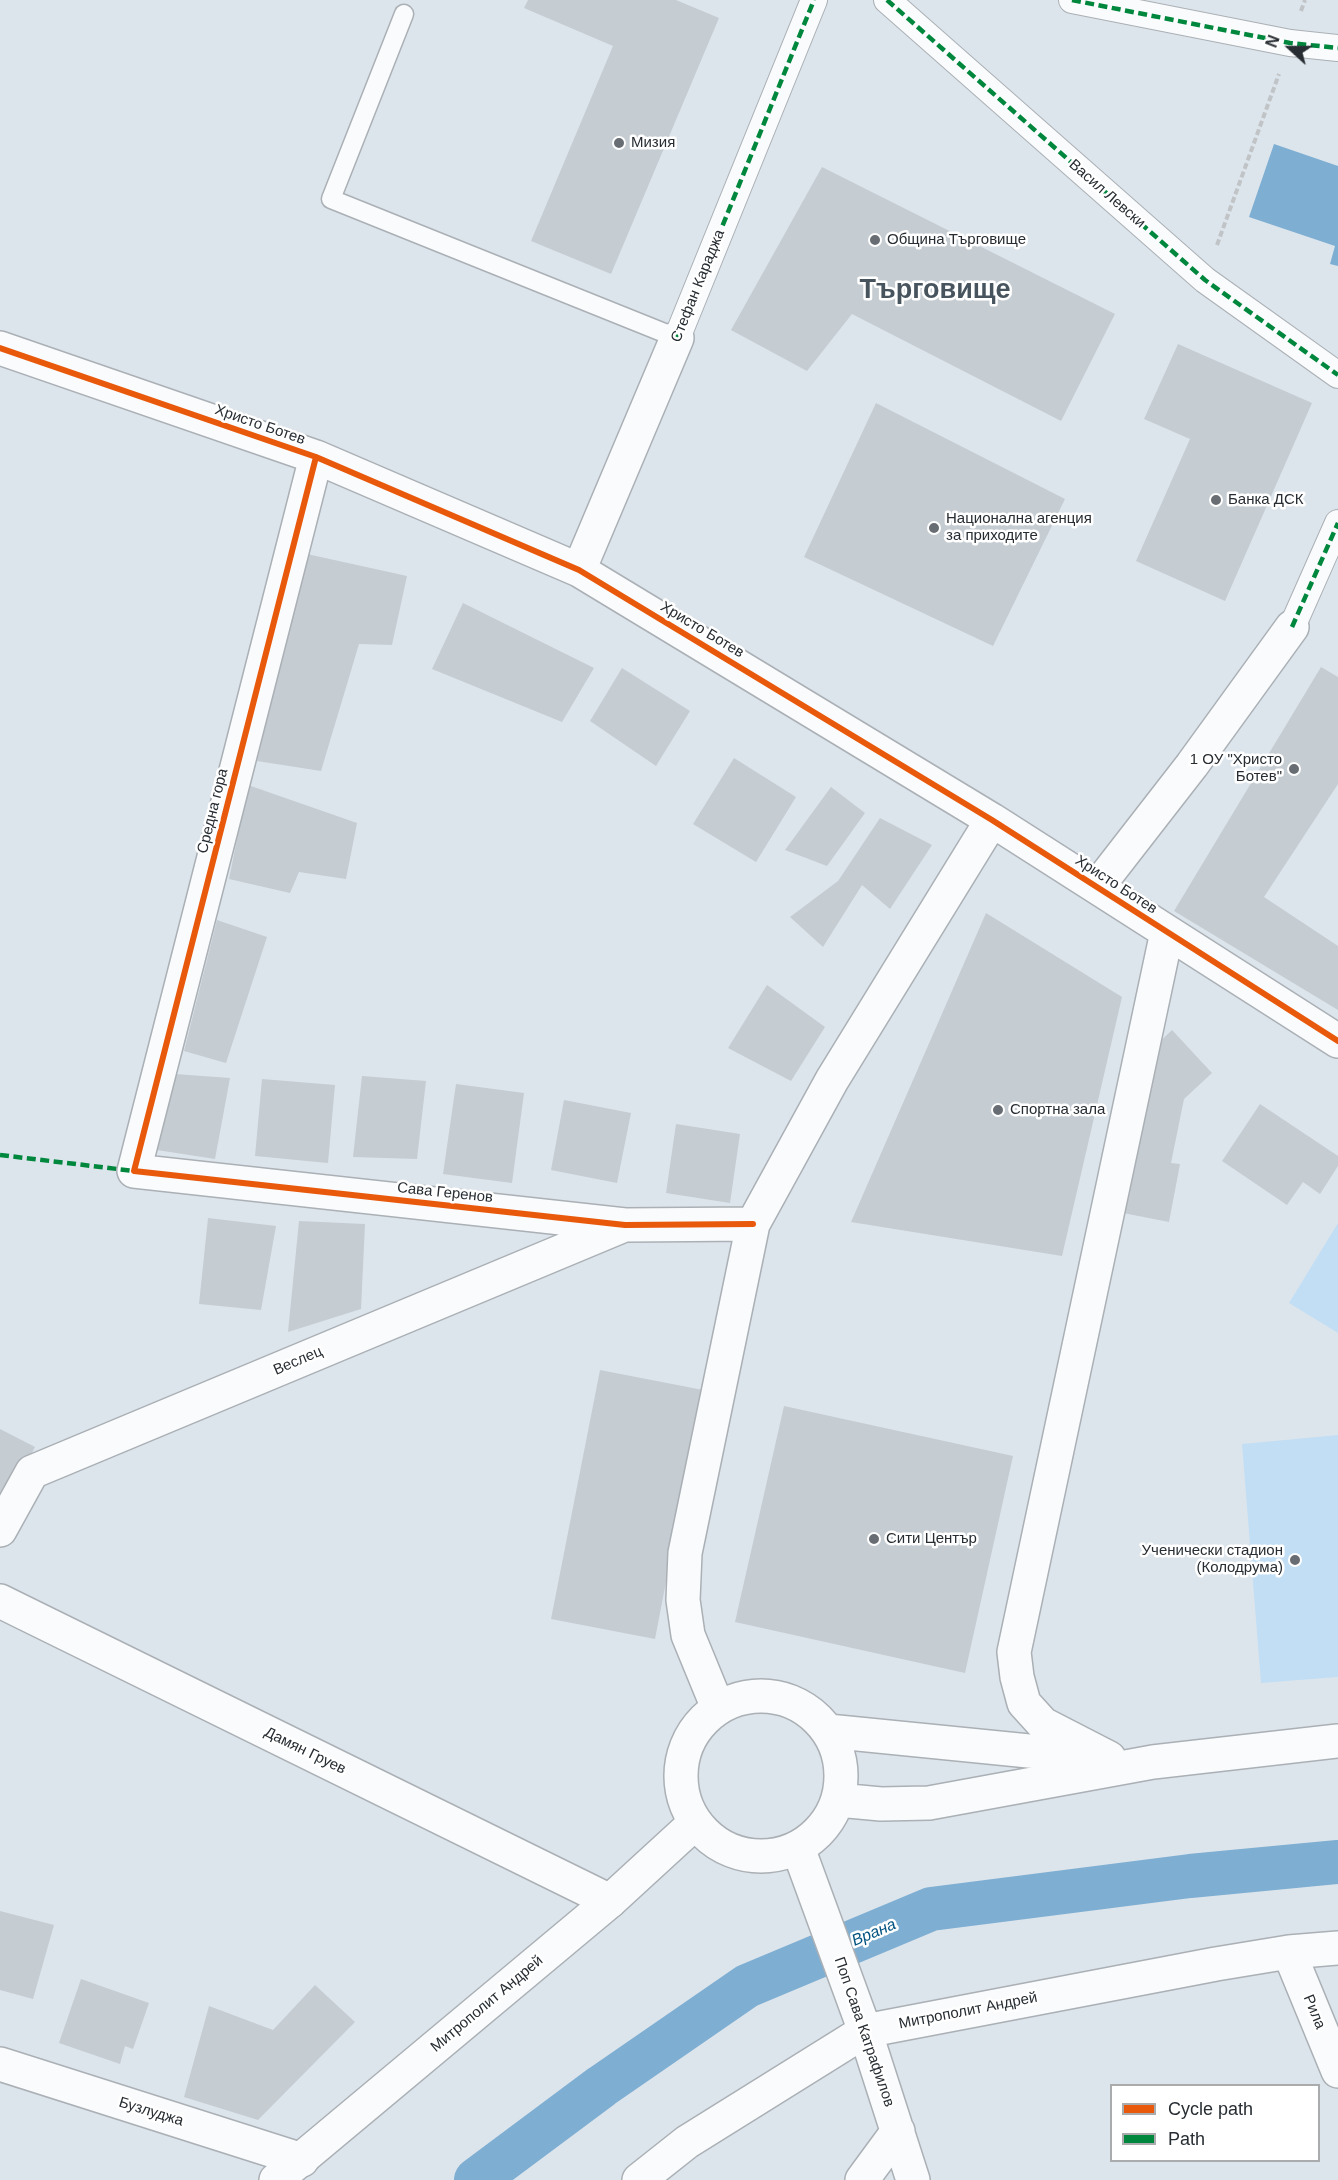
<!DOCTYPE html>
<meta charset="utf-8">
<style>
body{margin:0}
#map{position:relative;width:1338px;height:2180px;overflow:hidden;background:#dde5ec;font-family:Arial,sans-serif}
canvas{display:block}
.legend{position:absolute;left:1110px;top:2084px;width:210px;height:78px;box-sizing:border-box;background:#fff;border:2px solid #a9abad;margin:0;padding:8px 10px;list-style:none;font-size:18px;color:#272d32}
.legend li{display:flex;align-items:center;gap:12px;height:30px}
.legend b{width:30px;border:2px solid #a9abad}
.north{position:absolute;left:1260px;top:18px;width:60px;height:60px;-webkit-text-stroke:4px #fff;paint-order:stroke;rotate:291deg;font-size:16px;font-weight:700;line-height:24px;text-align:center;color:#272d32}
.north::after{content:'';display:block;margin:auto;width:21px;height:27px;background:#272d32;clip-path:polygon(50% 0,100% 100%,50% 72%,0 100%)}
</style>
<div id="map">
<canvas width="1338" height="2180"></canvas>
<ul class="legend">
<li><b style="height:8px;background:#e8590c"></b>Cycle path</li>
<li><b style="height:8px;background:#00873e"></b>Path</li>
</ul>
<div class="north">N</div>
</div>
<script>
const ctx = document.querySelector('canvas').getContext('2d');
ctx.lineJoin = 'round';
function fill(path, color) { ctx.fillStyle = color; ctx.fill(path, 'evenodd'); }
const shape = rows => new Path2D(rows.map(r => 'M' + r).join(''));
function stroke(path, color, width, dash) { ctx.strokeStyle = color; ctx.lineWidth = width; ctx.lineCap = dash ? 'butt' : 'round'; ctx.setLineDash(dash || []); ctx.stroke(path); }
function label(font, color, halo, rows, align = 'center') {
  ctx.font = font + ' Arial,sans-serif'; ctx.lineWidth = 5; ctx.setLineDash([]); ctx.textBaseline = 'middle'; ctx.strokeStyle = halo; ctx.fillStyle = color; for (const [text, x, y, turn = 0] of rows) {
    ctx.save(); ctx.translate(x, y); ctx.rotate((+turn || 0) * Math.PI / 180); ctx.textAlign = isNaN(turn) ? turn : align; if (halo) ctx.strokeText(text, 0, 0); ctx.fillText(text, 0, 0); ctx.restore();
  }
}
fill(shape([
 [1338,1223,1338,1333,1289,1303],
 [1338,1435,1338,1677,1261,1683,1242,1444]
]), '#c2def4');
fill(shape([
 [1274,144,1338,166,1338,266,1330,264,1335,246,1249,217]
]), '#7eaed2');
stroke(shape([
 [476,2180,602,2086,747,1986,931,1909,1190,1876,1338,1862]
]), '#7eaed2', 44);
fill(shape([
 [528,0,676,0,719,18,611,274,531,241,613,46,524,8],
 [822,167,1115,314,1061,421,852,314,807,371,731,330],
 [1178,344,1312,403,1225,601,1136,561,1190,439,1144,419],
 [876,403,1065,499,993,646,804,557],
 [307,554,407,576,392,645,359,644,321,771,257,761],
 [463,603,594,668,562,722,432,669],
 [1321,667,1338,677,1338,784,1264,897,1338,946,1338,1010,1174,911],
 [622,668,690,711,656,766,590,721],
 [734,758,796,797,756,862,693,824],
 [248,785,357,823,346,879,299,872,290,893,229,879],
 [831,787,865,813,827,866,785,850],
 [880,818,932,845,890,909,862,885,823,947,790,917,838,881],
 [986,913,1122,997,1062,1256,851,1222],
 [217,920,267,937,226,1063,184,1051],
 [767,985,825,1027,791,1081,728,1048],
 [1172,1030,1212,1073,1184,1099,1171,1163,1180,1164,1169,1222,1118,1212,1151,1050],
 [175,1074,230,1078,215,1159,157,1150],
 [362,1076,426,1081,417,1159,353,1157],
 [262,1079,335,1085,328,1163,255,1156],
 [456,1084,524,1093,512,1183,443,1174],
 [564,1100,631,1113,617,1183,551,1170],
 [1260,1104,1338,1156,1338,1166,1320,1194,1303,1182,1287,1205,1222,1161],
 [676,1124,740,1134,730,1203,666,1193],
 [208,1218,276,1226,261,1310,199,1304],
 [299,1221,365,1224,361,1309,288,1332],
 [600,1370,703,1390,655,1639,551,1619],
 [784,1406,1013,1456,965,1673,735,1622],
 [0,1429,35,1447,3,1509,0,1508],
 [0,1911,54,1925,33,1999,0,1990],
 [81,1979,149,2003,133,2049,125,2046,120,2064,59,2043],
 [315,1985,355,2022,258,2120,184,2097,209,2006,273,2030]
]), '#c5ccd2');
const service = shape([
 [404,14,331,199,677,338]
]);
const pedestrian = shape([
 [887,0,1205,280,1338,375],
 [1072,0,1290,43,1338,48],
 [677,338,814,0],
 [1292,627,1338,523]
]);
const minor = shape([
 [0,348,316,457,579,570,992,820,1338,1041],
 [316,457,134,1171,625,1225,753,1224],
 [579,570,677,338],
 [1098,886,1192,765,1292,627],
 [0,1530,32,1472,622,1226],
 [0,1601,610,1901],
 [718,1708,688,1635,683,1600,685,1553,753,1224,832,1080,992,820],
 [1109,1758,1043,1724,1024,1703,1017,1677,1014,1652,1167,932],
 [798,1848,865,2031,913,2180],
 [1289,1952,1338,2071],
 [0,2064,302,2160],
 [639,2180,687,2142,865,2031,1216,1964,1289,1952,1338,1948],
 [862,2180,898,2131]
]);
const secondary = shape([
 '681 1776a80 80 0 1 1 160 0a80 80 0 1 1-160 0Z',
 [828,1731,1109,1759],
 [838,1800,881,1804,929,1803,1153,1762,1338,1741],
 [276,2180,610,1901,695,1823]
]);
stroke(service, '#aab0b5', 21);
stroke(pedestrian, '#aab0b5', 28);
stroke(minor, '#aab0b5', 36);
stroke(secondary, '#aab0b5', 36);
stroke(shape([
 [1301,11,1305,0],
 [1217,245,1279,74]
]), '#c1c4c6', 4, [6, 3]);
stroke(service, '#fafbfc', 18);
stroke(pedestrian, '#fafbfc', 26);
stroke(minor, '#fafbfc', 33);
stroke(secondary, '#fafbfc', 33);
stroke(shape([
 [887,0,1205,280,1338,375],
 [1072,0,1290,43,1338,48],
 [677,338,814,0],
 [1292,627,1338,523],
 [0,1155,134,1171]
]), '#00873e', 4.5, [9, 4.5]);
stroke(shape([
 [0,348,316,457,579,570,992,820,1338,1041],
 [316,457,134,1171,625,1225,753,1224]
]), '#e8590c', 6);
for (const [x, y, r, color] of [
 [619,143,6,"#676d73"],
 [875,240,6,"#676d73"],
 [1216,500,6,"#676d73"],
 [934,528,6,"#676d73"],
 [1294,769,6,"#676d73"],
 [998,1110,6,"#676d73"],
 [874,1539,6,"#676d73"],
 [1295,1560,6,"#676d73"]
]) { const dot = new Path2D(); dot.arc(x, y, r, 0, 2 * Math.PI); ctx.fillStyle = color; ctx.fill(dot); stroke(dot, '#fff', 2); }
label('15px', '#272d32', '#fff', [
 ["Мизия",631,143],
 ["Община Търговище",887,240],
 ["Банка ДСК",1228,500],
 ["Национална агенция",946,519],
 ["за приходите",946,536],
 ["1 ОУ \"Христо",1282,760,"right"],
 ["Ботев\"",1282,777,"right"],
 ["Спортна зала",1010,1110],
 ["Сити Център",886,1539],
 ["Ученически стадион",1283,1551,"right"],
 ["(Колодрума)",1283,1568,"right"]
], 'left');
label('15px', '#272d32', '#fff', [
 ["Васил Левски",1107,194,41],
 ["Стефан Караджа",698,286,-68],
 ["Христо Ботев",260,425,19],
 ["Христо Ботев",702,630,31],
 ["Средна гора",213,811,-76],
 ["Христо Ботев",1116,885,33],
 ["Сава Геренов",445,1193,6],
 ["Веслец",298,1361,-23],
 ["Дамян Груев",305,1751,26],
 ["Митрополит Андрей",487,2004,-40],
 ["Митрополит Андрей",968,2011,-11],
 ["Рила",1314,2012,68],
 ["Поп Сава Катрафилов",864,2032,71],
 ["Бузлуджа",151,2112,17]
]);
label('italic 16px', '#005280', '#fff', [
 ["Врана",874,1933,-23]
]);
label('bold 27px', '#47545e', '#fff', [
 ["Търговище",935,291]
]);
</script>
